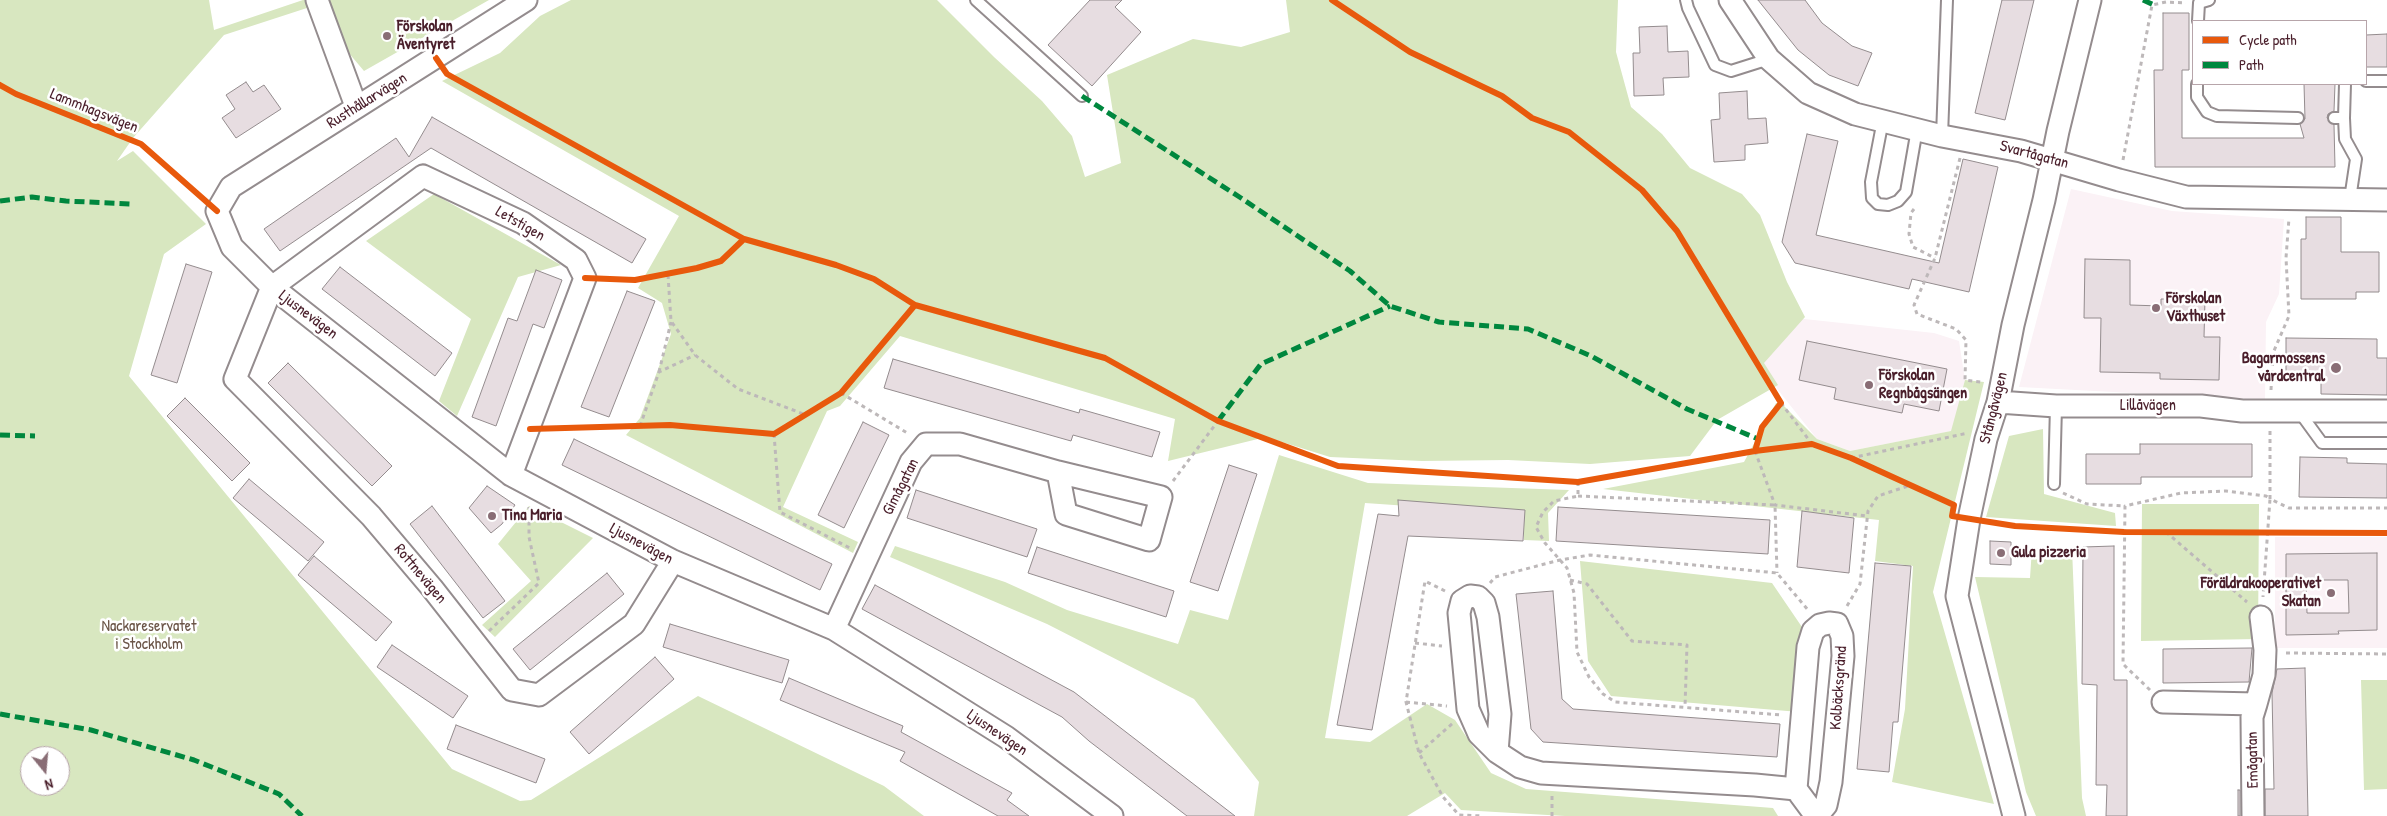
<!DOCTYPE html>
<meta charset="utf-8">
<style>
body{margin:0}
#map{position:relative;width:2387px;height:816px;overflow:hidden;background:#fff;font-family:"Patrick Hand",sans-serif}
canvas{display:block}
.legend{position:absolute;left:2192px;top:20px;width:175px;height:65px;box-sizing:border-box;background:#fff;border:1px solid #b7a5aa;margin:0;padding:6px 9px;list-style:none;font-size:15px;color:#4a1f2b}
.legend li{display:flex;align-items:center;gap:10px;height:25px}
.legend b{width:25px;border:1px solid #b7a5aa}
.north{position:absolute;left:20px;top:746px;width:50px;height:50px;box-sizing:border-box;background:#fff;border:1px solid #b7a5aa;border-radius:50%;rotate:163deg;font-size:14px;font-weight:700;line-height:20px;text-align:center;color:#4a1f2b}
.north::after{content:'';display:block;margin:auto;width:18px;height:22px;background:#896d75;clip-path:polygon(50% 0,100% 100%,50% 72%,0 100%)}
</style>
<div id="map">
<canvas width="2387" height="816"></canvas>
<ul class="legend">
<li><b style="height:6px;background:#e8590c"></b>Cycle path</li>
<li><b style="height:6px;background:#00873e"></b>Path</li>
</ul>
<div class="north">N</div>
</div>
<script>
const ctx = document.querySelector('canvas').getContext('2d');
ctx.lineJoin = 'round';
function fill(path, color) { ctx.fillStyle = color; ctx.fill(path, 'evenodd'); }
const shape = rows => new Path2D(rows.map(r => 'M' + r).join(''));
function stroke(path, color, width, dash) { ctx.strokeStyle = color; ctx.lineWidth = width; ctx.lineCap = dash ? 'butt' : 'round'; ctx.setLineDash(dash || []); ctx.stroke(path); }
function label(font, color, halo, rows, align = 'center') {
  ctx.font = font + ' "Patrick Hand",sans-serif'; ctx.lineWidth = 5; ctx.setLineDash([]); ctx.textBaseline = 'middle'; ctx.strokeStyle = halo; ctx.fillStyle = color; for (const [text, x, y, turn = 0] of rows) {
    ctx.save(); ctx.translate(x, y); ctx.rotate((+turn || 0) * Math.PI / 180); ctx.textAlign = isNaN(turn) ? turn : align; if (halo) ctx.strokeText(text, 0, 0); ctx.fillText(text, 0, 0); ctx.restore();
  }
}
fill(shape([
 [2071,189,2172,211,2284,219,2279,294,2266,322,2265,400,2019,387],
 [1786,317,1934,333,1959,341,1965,380,1952,431,1850,451,1817,439,1778,390,1758,354],
 [2275,537,2387,537,2387,648,2275,648]
]), '#fbf2f6');
fill(shape([
 [0,0,209,0,214,30,303,0,489,0,364,71,310,7,224,35,133,138,117,161,133,151,206,224,164,254,129,376,452,769,520,801,531,800,698,696,884,786,924,816,0,816],
 [30,756,60,756,60,786,30,786],
 [571,0,937,0,994,57,1042,101,1072,136,1085,177,1121,163,1107,75,1193,39,1241,47,1290,32,1286,0,1618,0,1616,52,1631,107,1662,134,1690,168,1742,194,1760,215,1787,282,1805,317,1764,363,1778,385,1717,420,1690,456,1590,464,1508,460,1422,461,1330,457,1266,437,1168,461,1175,419,900,336,840,406,827,411,783,507,858,542,853,553,626,435,640,418,671,334,662,303,638,288,679,216,442,81,500,53,540,16],
 [434,194,561,265,518,277,457,416,439,401,471,319,366,241],
 [1965,380,1984,382,1933,592,1994,804,1892,782,1905,709,1913,566,1875,561,1879,520,1603,489,1744,462,1776,403,1781,403,1817,439,1850,451,1951,431],
 [2043,429,2044,494,2115,513,2116,526,1986,517,2009,436],
 [1279,455,1368,483,1569,490,1548,513,1549,541,1524,540,1524,514,1365,503,1325,738,1370,742,1427,704,1455,720,1491,773,1526,789,1773,808,1778,816,1565,816,1461,810,1445,793,1407,816,1254,816,1259,782,1194,699,1047,624,890,557,895,546,1005,582,1067,610,1178,644,1190,610,1228,620],
 [2142,504,2259,504,2258,639,2141,641],
 [529,506,593,538,495,637,482,625,531,581,498,544],
 [2032,548,2072,548,2082,798,2086,816,2036,816,2026,792,1975,577,2030,578],
 [1580,561,1772,583,1804,630,1799,712,1611,696,1588,661],
 [2361,680,2387,680,2387,789,2364,790]
]), '#d8e7c0');
const building = shape([
 [1090,0,1122,0,1115,7,1141,32,1092,86,1048,45,1090,0],
 [1758,0,1805,0,1822,23,1852,46,1872,53,1858,86,1829,75,1798,50,1758,0],
 [2002,0,2034,0,2005,120,1975,113,2002,0],
 [2163,13,2189,13,2189,70,2182,70,2182,138,2304,138,2300,124,2305,119,2304,84,2335,84,2334,111,2328,114,2327,118,2334,125,2335,167,2155,167,2154,70,2163,70,2163,13],
 [1667,26,1668,52,1688,51,1689,77,1663,78,1664,95,1634,96,1633,53,1640,53,1639,27,1667,26],
 [2387,34,2387,67,2366,67,2366,35,2387,34],
 [246,82,253,92,264,85,281,109,236,138,222,118,235,109,226,95,246,82],
 [1747,91,1748,119,1766,118,1768,143,1745,145,1745,160,1714,162,1711,120,1720,119,1719,93,1747,91],
 [432,117,646,239,632,263,431,148,280,251,264,229,396,138,409,157,432,117],
 [1807,134,1838,141,1816,235,1939,263,1963,159,1998,167,1969,292,1912,279,1909,289,1795,263,1782,242,1807,134],
 [2306,217,2341,217,2341,252,2379,252,2379,292,2356,292,2356,299,2301,299,2301,239,2306,239,2306,217],
 [2085,259,2130,260,2130,305,2161,306,2161,299,2205,299,2204,337,2220,337,2219,380,2160,379,2160,373,2100,372,2101,318,2084,318,2085,259],
 [186,264,212,272,177,383,151,375,186,264],
 [340,267,452,353,435,376,322,289,340,267],
 [536,270,562,280,544,328,533,324,496,426,472,417,508,318,517,321,536,270],
 [627,291,655,301,609,417,581,407,627,291],
 [2286,338,2377,339,2377,358,2387,358,2387,395,2321,394,2321,379,2286,379,2286,338],
 [1807,341,1947,369,1939,411,1904,404,1902,413,1834,399,1836,388,1799,380,1807,341],
 [893,359,1079,413,1080,409,1160,432,1152,457,1073,435,1071,441,884,388,893,359],
 [288,363,392,466,372,486,268,383,288,363],
 [185,398,250,463,232,481,167,416,185,398],
 [863,422,889,435,844,528,818,515,863,422],
 [574,439,832,564,820,590,562,465,574,439],
 [2140,444,2252,444,2252,477,2141,477,2141,484,2086,484,2086,454,2140,454,2140,444],
 [2300,457,2347,458,2347,463,2387,464,2387,498,2299,497,2300,457],
 [1229,465,1257,474,1218,591,1190,582,1229,465],
 [249,479,324,542,308,561,233,498,249,479],
 [487,486,515,505,502,524,491,533,469,508,487,486],
 [916,490,1037,529,1027,557,907,518,916,490],
 [1398,500,1525,510,1523,541,1408,536,1372,730,1337,725,1378,514,1399,516,1398,500],
 [432,506,505,601,483,618,410,524,432,506],
 [1558,507,1770,520,1768,554,1556,541,1558,507],
 [1802,511,1854,518,1849,573,1797,567,1802,511],
 [1990,541,2011,542,2011,565,1990,564,1990,541],
 [2114,546,2114,680,2127,680,2127,816,2106,816,2107,785,2096,785,2097,685,2082,684,2083,547,2114,546],
 [1037,547,1174,591,1166,617,1028,573,1037,547],
 [2377,553,2377,630,2338,631,2339,634,2286,635,2286,554,2377,553],
 [2306,580,2348,580,2349,613,2307,613,2306,580],
 [314,556,392,622,376,641,298,575,314,556],
 [1875,563,1911,566,1898,722,1893,722,1889,772,1857,769,1875,563],
 [607,573,624,594,530,670,513,649,607,573],
 [875,585,1074,692,1235,816,1187,816,1089,741,1062,717,862,609,875,585],
 [1553,591,1562,699,1573,709,1780,724,1777,757,1543,742,1531,729,1516,594,1553,591],
 [670,624,789,660,782,683,663,647,670,624],
 [392,645,468,696,453,718,377,667,392,645],
 [2252,648,2249,682,2163,683,2163,649,2252,648],
 [655,657,674,679,589,754,570,732,655,657],
 [2305,668,2308,816,2265,816,2265,789,2274,789,2272,693,2277,669,2305,668],
 [789,678,903,726,901,732,1012,793,1007,800,1029,816,998,816,900,761,905,752,780,700,789,678],
 [456,725,545,759,536,783,447,749,456,725],
 [2238,790,2240,790,2240,816,2238,816,2238,790]
]);
fill(building, '#e7dde1');
stroke(building, '#948c8e', 1);
const service = shape([
 [976,0,1082,96],
 [1686,0,1688,8,1715,65,1731,71,1769,59],
 [2198,21,2199,3,2209,0],
 [2366,81,2387,81],
 [2197,84,2197,97,2207,112,2217,116,2298,118],
 [2334,118,2344,118,2345,139,2356,159,2350,199],
 [2344,118,2345,84],
 [1883,120,1871,182,1872,198,1878,204,1888,205,1898,201,1906,192,1917,129],
 [1942,136,1947,0],
 [2298,410,2322,443,2387,443],
 [2054,484,2056,406]
]);
const minor = shape([
 [317,0,356,106],
 [526,0,231,187,217,211,232,247,272,287,511,475,673,561,834,629,1006,737,1112,816],
 [1730,0,1769,59,1808,93,1855,114,1942,136,2021,151,2119,180,2186,197,2387,200],
 [1998,402,2056,406,2201,406,2242,411,2387,411],
 [511,475,585,278,576,260,523,223,423,176,272,287,235,379,371,516,432,588,512,690,539,695,634,624,673,561],
 [834,629,911,462,926,444,960,444,1058,472,1161,497,1149,540,1066,514,1058,472],
 [2163,702,2256,704,2264,675,2265,650,2261,617],
 [1497,752,1500,714,1488,617,1484,603,1478,597,1470,596,1462,601,1459,613,1468,709,1479,734,1497,752,1520,767,1541,773,1755,785,1796,789],
 [1816,816,1796,789,1808,647,1813,631,1820,625,1829,623,1837,624,1842,636,1843,656,1831,782,1826,805,1817,816],
 [2014,816,1957,596,1969,519,1986,439,1998,402,2013,325,2044,200,2058,131,2090,0],
 [2253,816,2252,717,2256,704]
]);
stroke(service, '#948c8e', 14);
stroke(minor, '#948c8e', 25);
stroke(shape([
 [1960,158,1935,258,1914,305,1917,314,1956,329,1966,340,1965,380,1981,382],
 [2123,160,2152,5,2166,2,2186,3],
 [1914,209,1911,213,1909,234,1913,247,1935,258],
 [668,275,671,321,695,355,738,389,806,415],
 [659,372,671,322],
 [2271,390,2273,353,2289,316,2286,258,2289,218],
 [841,393,909,434],
 [1781,403,1812,444],
 [640,426,659,372,695,355],
 [2270,431,2270,499,2289,508,2387,508],
 [774,434,780,512,850,548],
 [1755,451,1775,505,1867,516],
 [1851,458,1968,433],
 [1173,481,1218,421],
 [1578,482,1578,496,1554,501,1543,512,1536,527,1545,543,1567,568,1574,593,1577,652,1589,677,1603,694,1615,702,1782,715],
 [2063,493,2087,504,2125,506],
 [1578,496,1775,505,1777,573],
 [2166,532,2247,602],
 [1570,580,1587,584,1632,641,1687,645,1685,707],
 [1490,583,1495,577,1560,560,1590,555,1777,573,1808,610],
 [1445,591,1425,581,1406,702,1419,753,1443,797,1459,815,1483,816],
 [1847,606,1860,584,1868,511,1878,496,1911,485],
 [489,631,539,583,529,537,529,507],
 [1415,643,1442,646],
 [2286,653,2387,654],
 [2150,690,2123,664,2125,506,2181,493,2226,491,2266,496,2270,499,2263,597],
 [1406,702,1447,706],
 [1419,753,1453,723],
 [1552,816,1552,794]
]), '#bdb8b9', 3, [4, 4]);
stroke(service, '#fff', 10);
stroke(minor, '#fff', 21);
stroke(shape([
 [2143,0,2154,5],
 [1082,96,1241,198,1350,271,1390,306,1439,322,1528,329,1591,356,1687,409,1758,439],
 [0,201,32,197,66,201,132,204],
 [1218,421,1261,364,1390,306],
 [0,435,35,436],
 [0,714,91,730,194,760,279,794,302,816]
]), '#00873e', 5, [10, 5]);
stroke(shape([
 [1332,0,1410,52,1502,96,1532,118,1569,132,1642,190,1677,231,1781,403,1762,427,1755,451],
 [436,58,447,74,744,239,836,265,874,279,915,305,1105,358,1218,421,1338,466,1578,482,1755,451,1812,444,1851,458,1954,505,1952,516,2015,526,2124,532,2387,533],
 [0,85,16,94,141,144,217,211],
 [585,278,635,280,697,268,721,261,744,239],
 [530,429,670,425,774,434,841,393,915,305]
]), '#e8590c', 6);
for (const [x, y, r, color] of [
 [387,36,5,"#896d75"],
 [2156,308,5,"#896d75"],
 [2336,368,6,"#896d75"],
 [1869,385,5,"#896d75"],
 [492,516,5,"#896d75"],
 [2001,553,5,"#896d75"],
 [2331,593,5,"#896d75"]
]) { const dot = new Path2D(); dot.arc(x, y, r, 0, 2 * Math.PI); ctx.fillStyle = color; ctx.fill(dot); stroke(dot, '#fff', 2); }
label('bold 16px', '#4a1f2b', '#fff', [
 ["Förskolan",397,27],
 ["Äventyret",397,45],
 ["Förskolan",2166,299],
 ["Växthuset",2166,317],
 ["Bagarmossens",2325,359,"right"],
 ["vårdcentral",2325,377,"right"],
 ["Förskolan",1879,376],
 ["Regnbågsängen",1879,394],
 ["Tina Maria",502,516],
 ["Gula pizzeria",2011,553],
 ["Föräldrakooperativet",2321,584,"right"],
 ["Skatan",2321,602,"right"]
], 'left');
label('16px', '#4a1f2b', '#fff', [
 ["Rusthållarvägen",367,101,-32],
 ["Lammhagsvägen",94,111,22],
 ["Svartågatan",2034,155,15],
 ["Letstigen",520,224,30],
 ["Ljusnevägen",308,315,37],
 ["Lillåvägen",2148,406],
 ["Stångåvägen",1994,408,-76],
 ["Gimågatan",901,487,-63],
 ["Ljusnevägen",641,544,28],
 ["Rottnevägen",420,574,50],
 ["Kolbäcksgränd",1839,688,-86],
 ["Ljusnevägen",997,733,34],
 ["Emågatan",2253,760,-91]
]);
label('16px', '#6b5548', '#fff', [
 ["Nackareservatet",149,627],
 ["i Stockholm",149,645]
]);
</script>
